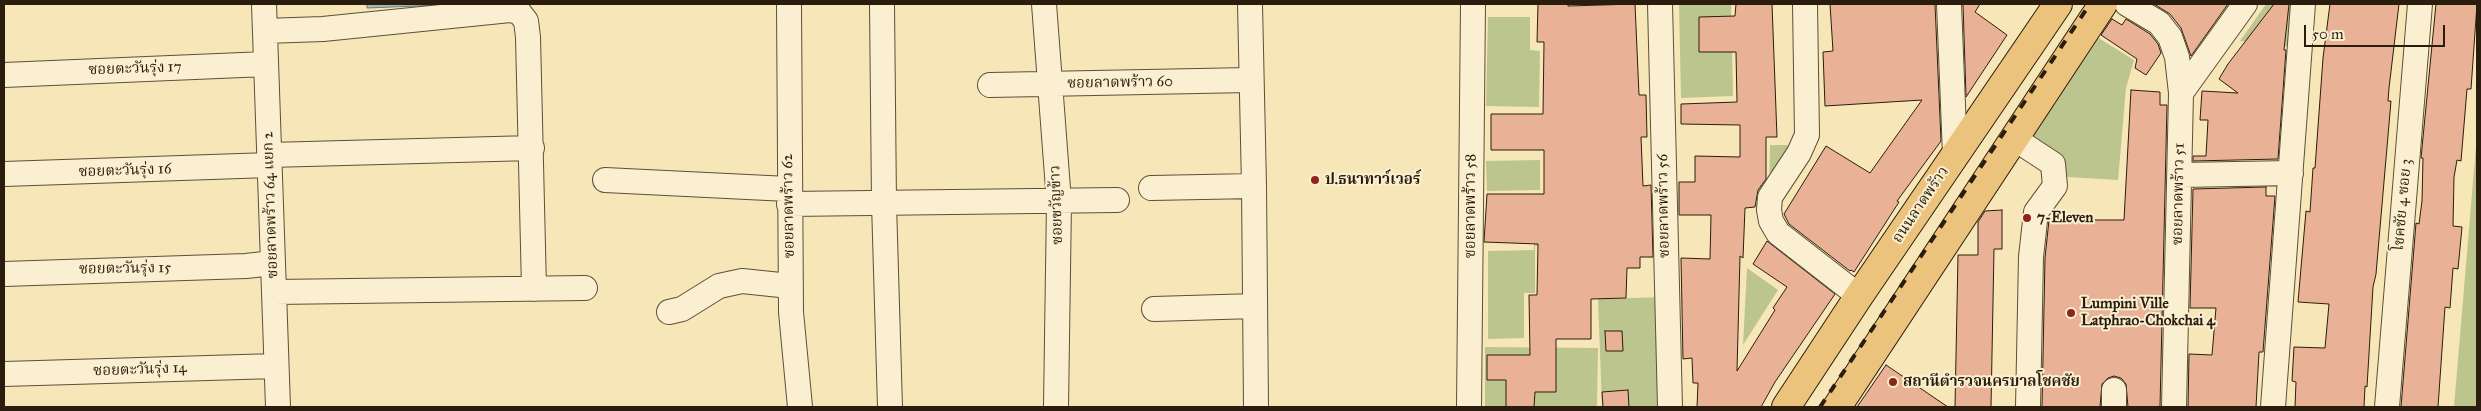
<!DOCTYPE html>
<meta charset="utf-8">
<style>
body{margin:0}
#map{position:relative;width:2481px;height:411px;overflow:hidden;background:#f7e6b8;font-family:"IM FELL Great Primer",serif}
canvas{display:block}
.frame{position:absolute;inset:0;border:5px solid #2a1d0d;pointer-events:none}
.scale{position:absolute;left:2304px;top:25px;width:141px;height:22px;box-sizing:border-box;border:2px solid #2a1d0d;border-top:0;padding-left:6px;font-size:15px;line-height:18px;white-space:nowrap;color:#2a1d0d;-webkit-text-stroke:4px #faefd1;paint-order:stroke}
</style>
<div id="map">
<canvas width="2481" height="411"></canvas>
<div class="frame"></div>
<div class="scale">50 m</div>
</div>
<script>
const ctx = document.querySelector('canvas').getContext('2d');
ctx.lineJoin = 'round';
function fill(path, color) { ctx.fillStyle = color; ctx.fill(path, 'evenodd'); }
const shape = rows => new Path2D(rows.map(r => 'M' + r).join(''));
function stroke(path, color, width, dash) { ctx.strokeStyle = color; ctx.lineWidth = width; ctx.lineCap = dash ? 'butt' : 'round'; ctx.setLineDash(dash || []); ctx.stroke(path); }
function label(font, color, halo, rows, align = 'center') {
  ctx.font = font + ' "IM FELL Great Primer","Noto Serif Thai",serif'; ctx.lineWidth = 4; ctx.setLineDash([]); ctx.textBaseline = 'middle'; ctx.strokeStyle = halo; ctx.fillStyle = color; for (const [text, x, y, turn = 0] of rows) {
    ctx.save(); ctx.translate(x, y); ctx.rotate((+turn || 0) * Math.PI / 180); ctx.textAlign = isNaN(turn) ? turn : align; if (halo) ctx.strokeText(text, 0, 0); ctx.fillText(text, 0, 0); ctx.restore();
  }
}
fill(shape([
 [1679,4,1731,4,1733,96,1681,98],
 [2266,4,2302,4,2297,47,2240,41],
 [1488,17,1530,17,1530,50,1540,51,1539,107,1486,106],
 [2089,32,2134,60,2126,88,2118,180,2067,177,2056,152,2043,145,2023,128],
 [2477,134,2477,407,2454,407],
 [1770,145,1803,145,1769,193],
 [1540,160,1540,190,1487,191,1486,161],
 [1534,219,1547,245,1535,246,1535,293,1524,293,1524,338,1488,339,1488,251,1534,250],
 [1747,268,1778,290,1743,345],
 [1663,297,1667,407,1602,407,1598,299],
 [1485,347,1598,348,1597,407,1485,407]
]), '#bdc58e');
const water = shape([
 [367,4,465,4,367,8,367,4]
]);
fill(water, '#a1bdb9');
stroke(water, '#717d74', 1);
const building = shape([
 [1538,4,1568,4,1568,6,1635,4,1639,95,1646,95,1647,137,1641,137,1643,186,1651,185,1653,257,1640,257,1640,268,1627,268,1626,298,1591,299,1591,339,1556,339,1556,392,1535,392,1534,407,1506,407,1506,380,1487,380,1487,355,1530,355,1529,295,1537,295,1538,244,1484,242,1487,194,1544,194,1544,150,1491,150,1491,114,1543,114,1544,42,1537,42,1538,4],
 [1736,4,1772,4,1777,137,1766,137,1766,179,1758,190,1755,207,1745,208,1743,258,1740,256,1737,371,1775,310,1773,308,1787,287,1753,264,1767,241,1835,294,1775,382,1761,407,1697,407,1698,383,1693,383,1692,358,1683,359,1681,258,1710,259,1711,215,1679,215,1679,182,1695,182,1695,156,1740,157,1740,125,1681,124,1681,104,1737,102,1736,52,1699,52,1699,17,1735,16,1736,4],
 [1830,4,1935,4,1941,141,1897,201,1899,202,1854,272,1851,270,1850,271,1789,224,1784,214,1826,146,1870,173,1922,100,1825,106,1823,52,1833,51,1830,4],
 [1963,4,1980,4,1975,12,2007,35,1966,97,1963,4],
 [2154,4,2228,4,2191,56,2181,28,2170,14,2154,4],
 [2274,4,2289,4,2284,50,2286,50,2278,159,2193,161,2193,156,2206,156,2208,120,2200,120,2202,91,2238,93,2219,79,2228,64,2274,4],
 [2330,4,2399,4,2389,88,2388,101,2391,101,2376,274,2373,287,2367,387,2365,386,2364,407,2295,407,2296,382,2292,381,2294,347,2325,348,2329,304,2298,302,2306,211,2310,212,2313,168,2315,168,2323,58,2330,4],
 [2436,4,2477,4,2471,89,2467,89,2461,161,2457,160,2454,177,2453,226,2462,227,2458,269,2453,268,2450,308,2445,307,2438,407,2401,407,2416,223,2419,224,2422,201,2423,158,2421,158,2436,4],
 [2112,19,2122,25,2126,19,2150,34,2158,44,2161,53,2146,75,2135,68,2137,59,2101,35,2112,19],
 [2131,90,2160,92,2160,105,2167,105,2160,407,2128,407,2126,384,2121,378,2114,376,2108,378,2102,384,2100,407,2042,407,2045,258,2049,220,2124,220,2131,90],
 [2266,187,2266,196,2275,196,2263,352,2259,352,2256,407,2188,407,2189,354,2212,355,2216,308,2190,308,2193,189,2266,187],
 [2002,210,2002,249,1994,249,1991,407,1955,407,1958,255,1978,255,1978,222,1985,211,2002,210],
 [1605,331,1622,331,1623,351,1606,351,1605,331],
 [1886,365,1948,407,1857,407,1886,365],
 [1628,390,1629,407,1603,407,1602,392,1628,390]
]);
fill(building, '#e9b296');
stroke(building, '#2a1d0d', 1);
const minor = shape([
 [264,4,278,407],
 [789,4,791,312,800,407],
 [882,4,884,203,890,407],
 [1044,4,1059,202,1056,407],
 [1250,4,1254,186,1256,407],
 [1660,4,1670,407],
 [1805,4,1807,135,1799,153,1770,197,1769,210,1771,221,1778,233,1859,296],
 [1949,4,1955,155],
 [2127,4,2159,23,2170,37,2177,57,2181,93,2174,407],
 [265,31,323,29,510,10,519,12,526,21,528,37,534,289],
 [4,75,266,64],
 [990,85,1250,80],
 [2181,93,2245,4],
 [2015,139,2053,164,2055,186,2036,212,2031,257,2028,407],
 [269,155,532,148],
 [4,174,270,165],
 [2180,175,2291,173],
 [605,180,788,189],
 [1151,188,1254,186],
 [789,204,1117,200],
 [4,274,246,266,273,263],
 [274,292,585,288],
 [1154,309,1255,306],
 [669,312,682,309,719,286,742,281,790,286],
 [4,374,276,366],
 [1469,407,1473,4],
 [2114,407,2114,390],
 [2273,407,2303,4],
 [2387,407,2420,4]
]);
const major = shape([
 [1786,407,1859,296,2058,4],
 [1837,407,2103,4]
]);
stroke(minor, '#5d4f38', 26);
stroke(major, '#2a1d0d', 30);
stroke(minor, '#faefd1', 24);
stroke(major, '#ecc37c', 28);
stroke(shape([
 [1820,407,2090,4]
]), '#2a1d0d', 4, [9, 9]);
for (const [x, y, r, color] of [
 [1315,180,5,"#8f2418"],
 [2027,218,5,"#8f2418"],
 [2071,313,5,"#8f2418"],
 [1893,382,5,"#8f2418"]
]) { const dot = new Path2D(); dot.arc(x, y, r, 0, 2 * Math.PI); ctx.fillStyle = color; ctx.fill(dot); stroke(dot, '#faefd1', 2); }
label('15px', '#2a1d0d', '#faefd1', [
 ["ซอยตะวันรุ่ง 17",135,69,-2],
 ["ซอยลาดพร้าว 60",1120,83,-1],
 ["ซอยตะวันรุ่ง 16",125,171,-2],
 ["ซอยลาดพร้าว 51",2179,194,-89],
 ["ซอยลาดพร้าว 64 แยก 2",271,205,-92],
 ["ซอยขวัญข้าว",1057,205,-92],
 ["ถนนลาดพร้าว",1921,205,-56],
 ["โชคชัย 4 ซอย 3",2403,205,-85],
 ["ซอยลาดพร้าว 62",789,206,-91],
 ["ซอยลาดพร้าว 58",1471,206,-90],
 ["ซอยลาดพร้าว 56",1664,206,-91],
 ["ซอยตะวันรุ่ง 15",125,269,-1],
 ["ซอยตะวันรุ่ง 14",140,370,-2]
]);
label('bold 15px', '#2a1d0d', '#faefd1', [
 ["ป.ธนาทาว์เวอร์",1325,180],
 ["7-Eleven",2037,218],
 ["Lumpini Ville",2081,304],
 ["Latphrao-Chokchai 4",2081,321],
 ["สถานีตำรวจนครบาลโชคชัย",1903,382]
], 'left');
</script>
